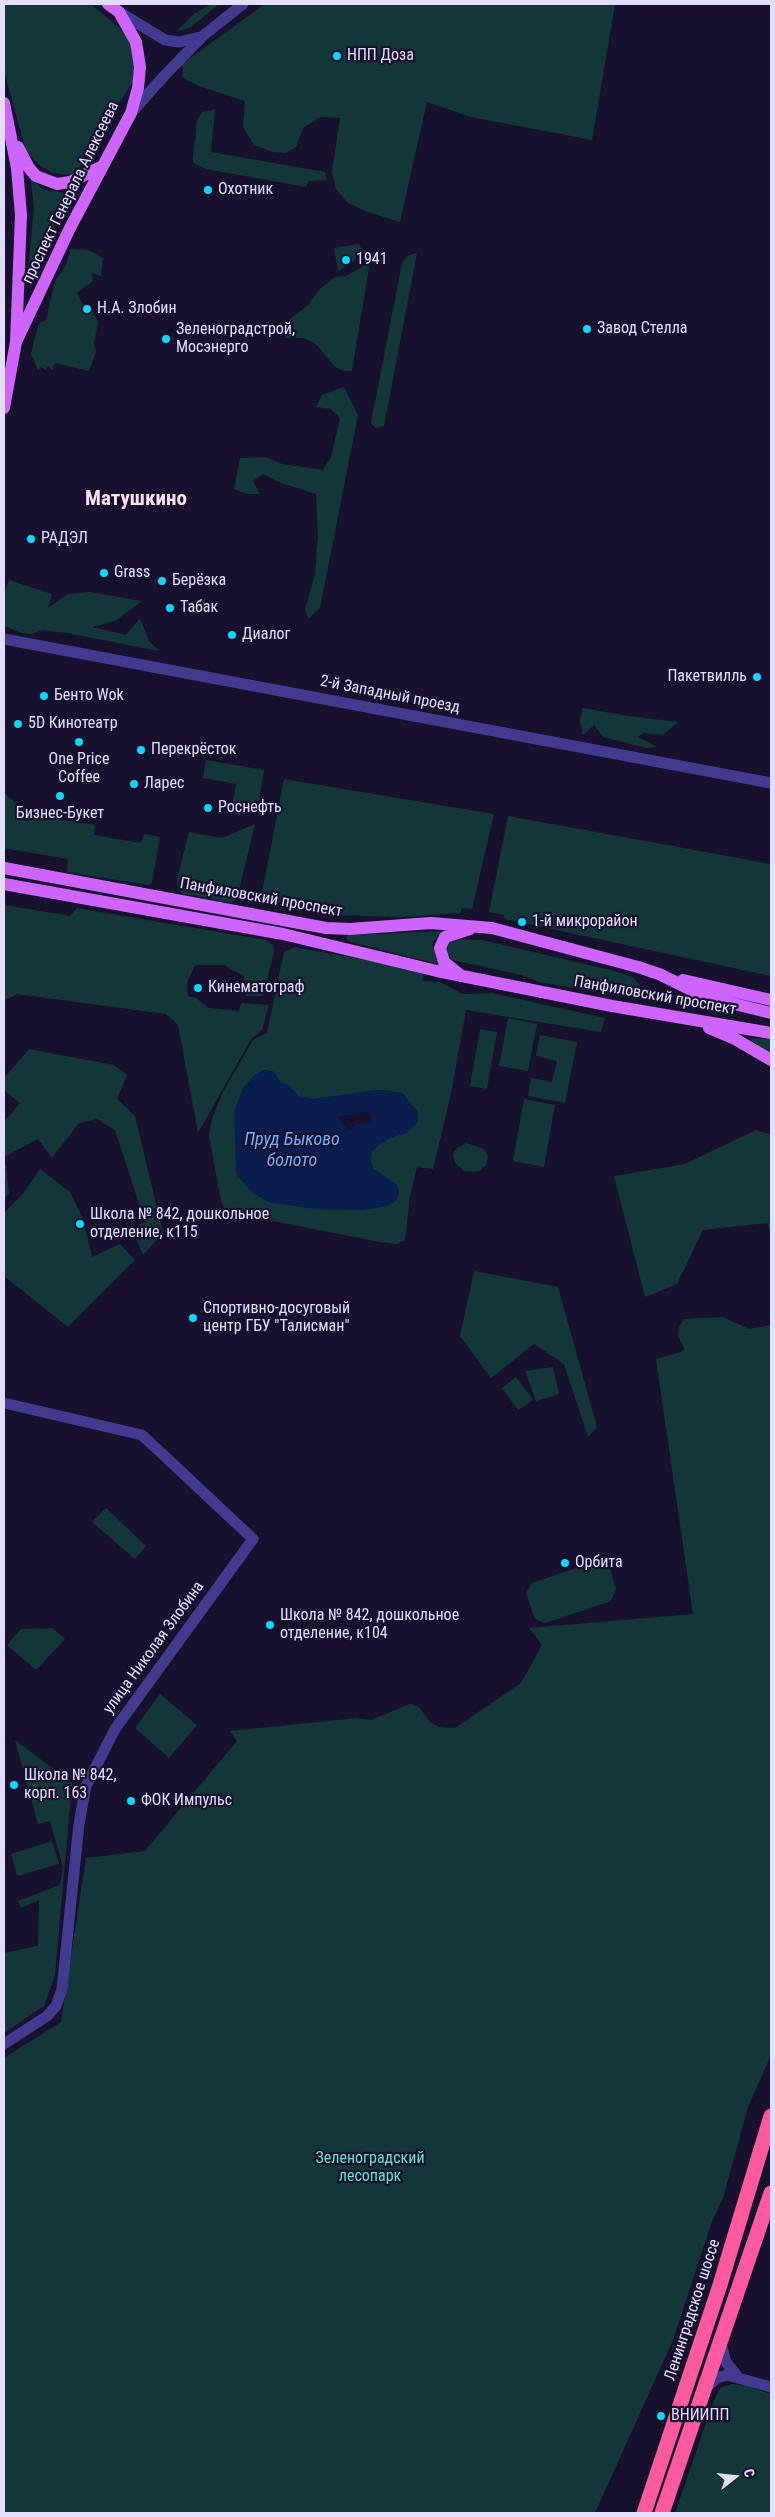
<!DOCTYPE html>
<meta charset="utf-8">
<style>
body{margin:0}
#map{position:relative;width:775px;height:2517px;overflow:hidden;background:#17112e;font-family:"Roboto Condensed",sans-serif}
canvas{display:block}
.frame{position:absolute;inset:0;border:5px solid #e3deff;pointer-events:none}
.north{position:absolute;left:710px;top:2452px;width:50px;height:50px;-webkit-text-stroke:4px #17112e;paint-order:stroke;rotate:74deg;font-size:14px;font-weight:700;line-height:20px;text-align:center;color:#e3deff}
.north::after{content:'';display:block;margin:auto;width:18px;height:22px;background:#e3deff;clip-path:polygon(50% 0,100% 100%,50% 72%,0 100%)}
</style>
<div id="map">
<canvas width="775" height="2517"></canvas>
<div class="frame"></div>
<div class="north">С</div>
</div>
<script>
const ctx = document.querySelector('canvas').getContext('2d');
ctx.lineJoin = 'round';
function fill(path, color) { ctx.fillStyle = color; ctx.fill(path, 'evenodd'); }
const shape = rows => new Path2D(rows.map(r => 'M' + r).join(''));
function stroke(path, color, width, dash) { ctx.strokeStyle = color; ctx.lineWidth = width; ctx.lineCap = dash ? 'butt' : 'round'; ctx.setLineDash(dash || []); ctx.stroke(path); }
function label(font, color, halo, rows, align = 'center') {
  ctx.font = font + ' "Roboto Condensed",sans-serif'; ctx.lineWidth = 4.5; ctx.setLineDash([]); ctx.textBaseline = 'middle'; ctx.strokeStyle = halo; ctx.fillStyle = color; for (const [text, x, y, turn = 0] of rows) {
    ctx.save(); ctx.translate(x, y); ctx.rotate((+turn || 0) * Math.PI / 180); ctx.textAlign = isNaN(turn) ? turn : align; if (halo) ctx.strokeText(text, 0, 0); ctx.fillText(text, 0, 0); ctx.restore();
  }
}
fill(shape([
 [4,4,91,4,130,37,135,46,133,82,94,140,83,164,77,172,67,175,53,173,39,165,26,151,4,71],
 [211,4,219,4,191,27,176,32,194,14],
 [265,4,615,4,592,140,471,117,427,102,400,222,365,211,348,203,336,189,332,172,340,118,320,117,303,128,296,147,286,153,273,152,254,145,243,127,245,101,199,86,183,78,182,64],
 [215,110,211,152,325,172,327,180,309,181,306,187,206,169,197,165,193,162,193,157,197,120,202,112],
 [30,176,42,189,69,194,31,279,29,261,34,207],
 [359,244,361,248,354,261,338,271,334,248],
 [71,249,89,250,103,258,101,276,92,273,93,281,77,293,82,303,92,308,98,322,94,343,96,352,89,371,55,363,52,370,48,366,46,370,41,367,38,370,31,354,34,341,39,323,46,320,55,281,65,267],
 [417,253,384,426,376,428,371,423,402,263,407,256],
 [370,262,352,371,344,371,335,367,317,345,304,338,285,338,281,326,308,305,321,288,335,277,346,276],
 [344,387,358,415,320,608,308,619,305,609,315,575,318,537,316,494,281,483,263,474,253,481,260,494,247,494,234,489,240,458,265,457,282,464,323,470,331,457,340,418,331,409,316,407,322,395],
 [9,580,52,594,48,608,68,594,90,592,142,601,115,621,92,627,126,635,140,618,149,641,159,651,67,633,42,630,32,634,22,633,4,626,4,595],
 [582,708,628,716,678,722,663,735,643,733,638,737,657,747,647,748,603,737,594,725,583,735,580,722],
 [206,760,264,770,257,813,232,808,236,784,203,778],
 [284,779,494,814,472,909,462,908,460,913,403,917,325,915,261,898],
 [4,791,7,796,32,815,95,825,94,835,141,843,144,834,160,837,152,883,148,885,67,872,68,859,4,848],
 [508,816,771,864,771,976,505,919,504,915,489,912],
 [255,824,237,899,231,903,182,893,178,889,177,879,189,832,222,838],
 [4,905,70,916,77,908,266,940,273,945,274,952,263,996,246,996,244,976,224,965,195,965,187,983,188,996,196,998,209,1008,239,1011,241,1003,269,1005,262,1030,251,1039,198,1133,178,1025,166,1014,17,994,4,1001],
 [443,931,432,943,438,964,348,941,346,937,348,935],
 [457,939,482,940,610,970,633,977,640,985,638,994,627,997,608,994,539,982,522,975,452,960,447,954,448,947,449,942],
 [295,947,424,971,423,981,440,982,463,994,492,993,605,1018,601,1032,466,1010,451,1094,433,1169,417,1167,410,1196,405,1240,397,1244,380,1242,232,1213,225,1209,221,1201,209,1136,212,1119,223,1092,253,1040,267,1033,284,952],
 [265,1070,274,1072,280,1082,289,1085,298,1096,313,1099,380,1090,402,1093,418,1112,407,1133,391,1137,379,1145,372,1151,370,1161,374,1169,397,1185,272,1203,253,1193,236,1174],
 [508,1018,537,1024,528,1071,499,1066],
 [480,1029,497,1032,487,1089,470,1086],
 [540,1035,577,1042,565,1103,528,1096,531,1078,552,1082,557,1061,536,1056],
 [749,1038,771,1039,771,1055,761,1048],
 [29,1049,114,1065,127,1075,117,1099,135,1116,163,1233,143,1255,132,1229,145,1222,115,1130,97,1119,79,1123,52,1158,38,1139,6,1156,4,1154,4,1122,20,1103,4,1090,4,1078],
 [524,1099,555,1105,544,1167,513,1161],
 [756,1130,771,1135,771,1235,767,1223,703,1230,677,1284,645,1297,614,1176,685,1164],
 [466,1143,484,1149,488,1156,486,1165,480,1171,465,1172,455,1163,453,1154,457,1148],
 [4,1165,6,1165,9,1193,4,1199],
 [40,1169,70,1192,83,1219,92,1257,120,1244,135,1260,68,1327,4,1276,4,1213,26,1190],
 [474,1271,558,1287,597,1427,588,1437,564,1364,534,1344,491,1378,460,1336],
 [723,1317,749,1329,771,1325,771,2050,768,2062,748,2107,723,2198,711,2224,673,2340,595,2513,4,2513,4,2058,61,2022,86,1858,145,1851,237,1741,230,1731,357,1718,371,1720,410,1704,419,1707,430,1722,439,1727,455,1728,521,1683,542,1645,529,1628,693,1614,656,1359,684,1351,683,1345,678,1337,679,1327,684,1319],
 [553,1367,559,1394,536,1401,525,1371],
 [516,1377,533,1400,518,1410,502,1388],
 [106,1508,146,1546,135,1559,92,1522],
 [597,1561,604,1562,609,1566,616,1589,611,1601,545,1623,535,1619,526,1593,532,1583],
 [52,1628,65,1639,36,1670,7,1645,21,1629],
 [160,1694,197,1725,169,1758,135,1728],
 [15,1740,72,1783,55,1975,44,2006,4,2033,4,1953,38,1946,39,1900,21,1908,18,1901,60,1885,63,1867,50,1821,38,1824],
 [52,1841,59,1864,17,1876,11,1854],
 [732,2384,747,2386,771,2394,771,2513,675,2513,713,2403,720,2388]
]), '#133738');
fill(shape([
 [265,1070,274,1072,280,1082,289,1085,298,1096,313,1099,380,1090,402,1093,418,1113,418,1122,407,1133,391,1137,379,1145,372,1151,370,1161,374,1169,397,1185,399,1193,396,1201,388,1206,363,1210,315,1209,272,1203,253,1193,236,1174,234,1112,243,1088,254,1075],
 [364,1112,369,1112,373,1119,371,1123,356,1124,350,1131,337,1117]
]), '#091e4f');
stroke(shape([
 [119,12,165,40,179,42,200,37],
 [131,113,164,76,204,35,243,4],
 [4,639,771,783],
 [4,1403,142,1435,253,1539,115,1729,86,1786,79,1824,62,1989,56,2006,47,2016,4,2044],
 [720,2341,726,2362,737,2376],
 [705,2389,717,2378,727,2375,771,2387]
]), '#423a8f', 11);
stroke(shape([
 [4,103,17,168,21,215,16,342,4,408],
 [18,147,29,168,36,176,57,184,70,182,101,167],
 [16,342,70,228,131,113,138,88,140,67,136,42,119,12,108,4],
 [4,868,326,928,350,929,431,923,492,928,638,967,659,974,706,997,771,1013],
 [4,884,283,934,437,971,612,1006,771,1033],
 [459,974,444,962,440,948,445,937,470,929],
 [683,980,771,1000],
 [709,1028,735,1039,771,1060]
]), '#ce65ff', 12);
stroke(shape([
 [644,2513,720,2285,771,2116],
 [662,2513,771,2193]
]), '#ff599f', 15);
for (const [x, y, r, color] of [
 [337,56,5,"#0ad8ff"],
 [208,190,5,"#0ad8ff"],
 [346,260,5,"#0ad8ff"],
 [87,309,5,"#0ad8ff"],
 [587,329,5,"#0ad8ff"],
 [166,339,5,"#0ad8ff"],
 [31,539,5,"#0ad8ff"],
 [104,573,5,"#0ad8ff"],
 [162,581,5,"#0ad8ff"],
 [170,608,5,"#0ad8ff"],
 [232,635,5,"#0ad8ff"],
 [757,677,5,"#0ad8ff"],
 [44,696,5,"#0ad8ff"],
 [18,724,5,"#0ad8ff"],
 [79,742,5,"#0ad8ff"],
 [141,750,5,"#0ad8ff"],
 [134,784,5,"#0ad8ff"],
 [60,796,5,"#0ad8ff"],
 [208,808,5,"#0ad8ff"],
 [522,922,5,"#0ad8ff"],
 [198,988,5,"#0ad8ff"],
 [80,1224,5,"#0ad8ff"],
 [193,1318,5,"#0ad8ff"],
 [565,1563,5,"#0ad8ff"],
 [270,1625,5,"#0ad8ff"],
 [14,1785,5,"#0ad8ff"],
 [131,1801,5,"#0ad8ff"],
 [661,2416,5,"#0ad8ff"]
]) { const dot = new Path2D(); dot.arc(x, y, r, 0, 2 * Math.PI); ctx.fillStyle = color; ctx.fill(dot); stroke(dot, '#17112e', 2); }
label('16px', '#e3deff', '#17112e', [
 ["НПП Доза",347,56],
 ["Охотник",218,190],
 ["1941",356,260],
 ["Н.А. Злобин",97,309],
 ["Завод Стелла",597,329],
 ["Зеленоградстрой,",176,330],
 ["Мосэнерго",176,348],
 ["РАДЭЛ",41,539],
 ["Grass",114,573],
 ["Берёзка",172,581],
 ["Табак",180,608],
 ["Диалог",242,635],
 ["Пакетвилль",747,677,"right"],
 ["Бенто Wok",54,696],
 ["5D Кинотеатр",28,724],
 ["Перекрёсток",151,750],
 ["One Price",79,760,"center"],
 ["Coffee",79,778,"center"],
 ["Ларес",144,784],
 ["Роснефть",218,808],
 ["Бизнес-Букет",60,814,"center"],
 ["1-й микрорайон",532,922],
 ["Кинематограф",208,988],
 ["Школа № 842, дошкольное",90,1215],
 ["отделение, к115",90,1233],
 ["Спортивно-досуговый",203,1309],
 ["центр ГБУ \"Талисман\"",203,1327],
 ["Орбита",575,1563],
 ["Школа № 842, дошкольное",280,1616],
 ["отделение, к104",280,1634],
 ["Школа № 842,",24,1776],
 ["корп. 163",24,1794],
 ["ФОК Импульс",141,1801],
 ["ВНИИПП",671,2416]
], 'left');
label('16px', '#e3deff', '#17112e', [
 ["проспект Генерала Алексеева",71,193,-64],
 ["2-й Западный проезд",390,695,11],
 ["Панфиловский проспект",261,898,10],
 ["Панфиловский проспект",655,996,10],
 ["улица Николая Злобина",154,1648,-54],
 ["Ленинградское шоссе",693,2310,-72]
]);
label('16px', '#62e6cd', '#17112e', [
 ["Зеленоградский",370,2159],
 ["лесопарк",370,2177]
]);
label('italic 18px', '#6cb2ff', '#17112e', [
 ["Пруд Быково",292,1140],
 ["болото",292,1161]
]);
label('bold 21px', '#ffe0f2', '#17112e', [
 ["Матушкино",136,500]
]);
</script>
